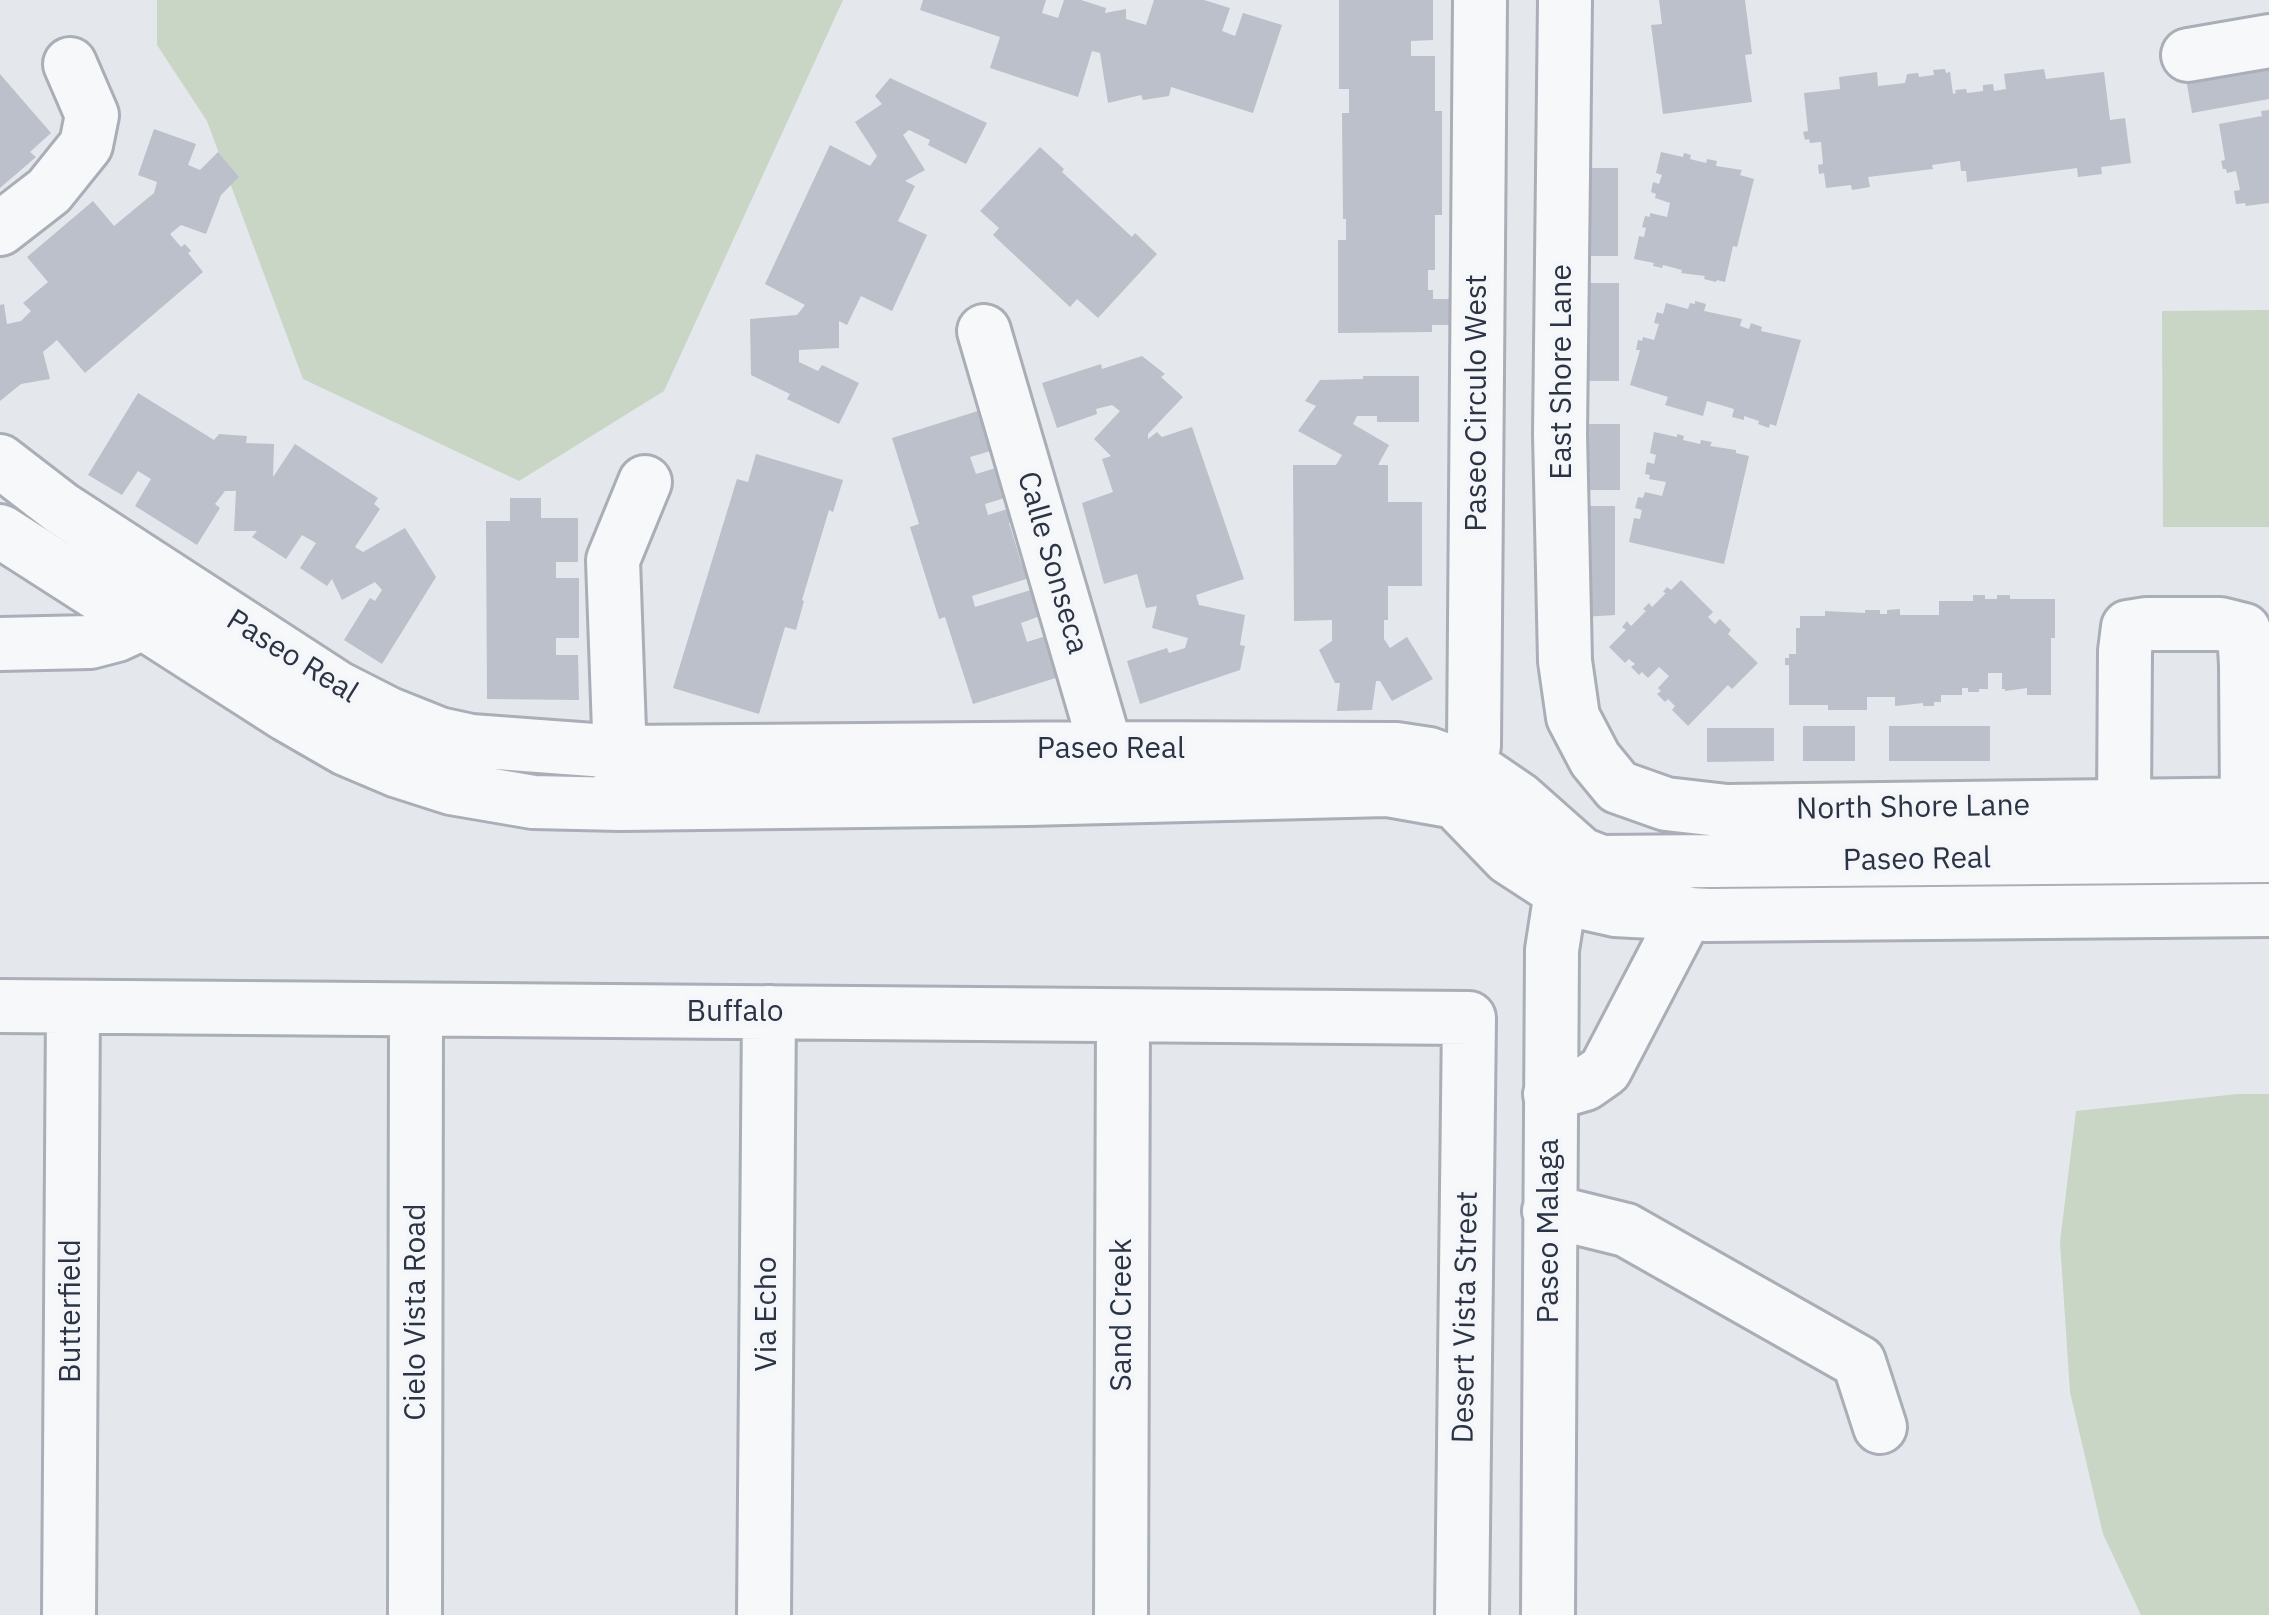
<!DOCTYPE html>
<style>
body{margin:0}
canvas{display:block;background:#e4e7ec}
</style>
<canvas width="2269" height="1615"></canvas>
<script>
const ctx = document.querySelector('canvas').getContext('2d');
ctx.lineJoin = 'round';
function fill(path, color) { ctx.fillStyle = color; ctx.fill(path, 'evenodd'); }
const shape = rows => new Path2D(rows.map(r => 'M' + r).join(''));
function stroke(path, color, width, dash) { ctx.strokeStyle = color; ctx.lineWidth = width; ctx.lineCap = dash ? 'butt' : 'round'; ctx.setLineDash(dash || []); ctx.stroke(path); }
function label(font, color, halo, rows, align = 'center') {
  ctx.font = font + ' "IBM Plex Sans",sans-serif'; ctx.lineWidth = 9; ctx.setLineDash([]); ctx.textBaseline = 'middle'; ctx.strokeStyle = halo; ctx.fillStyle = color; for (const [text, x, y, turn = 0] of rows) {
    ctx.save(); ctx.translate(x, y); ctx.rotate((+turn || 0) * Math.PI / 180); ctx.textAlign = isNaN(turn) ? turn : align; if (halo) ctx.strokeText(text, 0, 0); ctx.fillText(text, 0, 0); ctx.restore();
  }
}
fill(shape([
 [157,0,843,0,664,391,519,481,303,379,207,121,157,45],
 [2269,310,2269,527,2163,527,2162,311],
 [2238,1094,2269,1094,2269,1615,2141,1615,2103,1534,2070,1392,2060,1242,2076,1111]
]), '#c9d6c5');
fill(shape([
 [923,0,1046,0,1042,13,1058,18,1064,0,1081,0,1106,8,1105,13,1126,9,1126,19,1146,25,1154,0,1204,0,1230,8,1222,31,1235,36,1243,13,1282,25,1253,113,1171,87,1169,96,1143,100,1141,95,1108,103,1100,53,1092,51,1078,97,990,68,1000,37,920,10],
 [1339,0,1433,0,1433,40,1411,41,1411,56,1435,56,1435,111,1442,111,1442,215,1435,215,1435,270,1428,270,1428,290,1433,290,1433,299,1449,299,1449,325,1432,325,1432,332,1338,333,1338,240,1346,240,1346,219,1343,219,1342,113,1349,113,1349,89,1339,89],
 [1659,0,1745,0,1752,54,1745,55,1752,102,1663,114,1651,25,1662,24],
 [2269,64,2269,99,2192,113,2186,79],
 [1945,69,1946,73,1950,72,1953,94,1956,93,1955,90,1966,89,1967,93,1983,91,1983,85,1993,84,1994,91,2006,89,2004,74,2044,69,2046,79,2104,72,2110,120,2125,118,2131,163,2101,167,2102,174,2078,177,2077,168,1967,182,1966,171,1961,171,1960,161,1932,165,1933,169,1868,177,1870,187,1852,190,1851,185,1826,188,1824,173,1819,174,1818,165,1823,164,1821,142,1810,143,1809,139,1805,140,1803,132,1808,131,1804,93,1840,89,1839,77,1877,72,1878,86,1905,83,1907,74,1918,73,1919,77,1934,75,1933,70],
 [0,74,51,133,30,152,36,157,0,188],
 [890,78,987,123,966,164,928,145,930,140,909,130,903,135,925,170,905,181,915,186,898,221,927,235,892,311,861,296,847,325,839,321,839,348,799,350,799,362,818,371,822,365,859,383,839,424,787,399,790,394,751,375,750,319,797,315,805,305,765,284,830,145,870,166,877,156,855,122,882,104,875,96],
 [2269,110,2269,203,2246,206,2245,203,2236,204,2234,191,2240,190,2236,171,2227,173,2226,169,2223,169,2221,161,2225,160,2219,124,2262,116,2261,111],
 [154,129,196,144,188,165,200,170,218,152,239,177,221,195,206,234,181,225,170,234,181,247,185,244,191,251,188,253,203,272,85,373,57,340,43,352,50,379,21,384,0,401,0,305,4,304,7,324,21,321,31,311,23,303,48,282,27,257,93,201,114,226,154,193,157,182,138,175],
 [1040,147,1064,169,1062,172,1132,237,1135,233,1157,254,1098,318,1077,299,1070,307,993,235,999,228,980,211],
 [1661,152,1683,157,1684,153,1691,155,1690,159,1706,163,1707,159,1717,161,1716,166,1742,170,1740,175,1754,179,1737,247,1733,246,1725,282,1717,280,1716,282,1704,279,1705,276,1681,273,1682,270,1663,265,1662,268,1653,266,1654,263,1634,259,1639,236,1644,237,1646,228,1642,227,1645,216,1650,217,1650,213,1667,217,1670,203,1655,198,1656,194,1651,192,1653,182,1659,184,1662,175,1656,173],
 [1583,168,1618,168,1618,256,1584,256],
 [1586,283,1619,283,1619,381,1586,381],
 [1695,301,1706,304,1704,311,1742,319,1740,326,1749,329,1751,323,1762,327,1761,331,1801,340,1776,426,1770,424,1769,428,1758,424,1759,421,1744,416,1744,420,1732,417,1734,409,1707,401,1703,416,1665,405,1668,397,1630,385,1640,350,1636,350,1638,340,1642,341,1643,337,1654,340,1659,324,1654,323,1657,312,1663,314,1666,303,1688,309,1690,303,1695,304],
 [1142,356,1165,374,1161,377,1183,397,1148,434,1148,439,1157,432,1162,437,1192,427,1244,579,1196,595,1199,605,1245,615,1240,645,1245,646,1240,670,1140,704,1127,661,1167,648,1169,653,1185,648,1188,638,1152,628,1157,606,1146,608,1137,574,1104,584,1082,503,1113,492,1102,459,1111,456,1094,439,1120,411,1112,405,1096,409,1097,414,1057,428,1042,383,1101,364,1102,369],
 [1363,376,1419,376,1419,422,1377,422,1377,416,1357,416,1353,424,1389,445,1378,465,1388,465,1388,502,1422,502,1422,586,1388,586,1388,620,1384,620,1384,639,1390,648,1407,637,1433,679,1392,701,1380,681,1376,681,1372,710,1337,711,1340,683,1335,683,1319,650,1332,641,1332,620,1294,621,1293,465,1336,465,1342,455,1298,431,1316,406,1305,401,1320,380,1363,379],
 [138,393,214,440,219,434,247,436,246,443,274,444,273,477,295,444,378,498,374,504,380,509,355,547,363,552,405,528,436,577,382,664,344,640,370,598,375,601,382,590,375,582,342,600,332,579,327,586,300,568,316,543,302,535,286,559,252,537,257,531,234,531,236,491,225,491,215,504,220,508,197,545,135,506,151,479,138,471,122,495,88,475],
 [981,410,994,450,970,457,976,474,999,467,1008,497,985,504,988,515,1014,507,1018,520,1009,523,1022,565,1035,561,1039,575,972,596,975,607,1034,589,1043,615,1021,623,1027,642,1049,635,1062,676,973,704,945,617,939,619,910,527,919,524,892,438],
 [1587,424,1620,424,1620,490,1587,490],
 [1654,432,1677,437,1677,434,1684,436,1683,440,1700,444,1701,440,1712,442,1710,446,1736,450,1736,453,1749,456,1724,564,1629,542,1634,518,1640,519,1642,510,1635,508,1638,497,1643,498,1645,492,1662,496,1666,482,1649,479,1650,475,1645,474,1647,462,1654,464,1656,455,1650,453],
 [756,454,843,480,833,512,829,510,802,600,804,601,796,630,785,627,759,714,673,688,737,479,748,482],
 [510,498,541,498,541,518,578,518,578,562,556,562,556,578,579,578,579,638,556,638,556,655,578,655,579,700,487,699,486,521,510,521],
 [1582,506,1615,506,1615,615,1582,617],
 [1681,580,1713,612,1708,617,1715,624,1720,619,1731,630,1728,634,1758,663,1732,689,1728,685,1688,726,1672,710,1675,706,1668,699,1665,702,1657,694,1661,691,1658,688,1669,676,1659,667,1648,678,1642,672,1639,675,1631,667,1635,664,1629,659,1625,663,1609,647,1626,630,1622,627,1627,621,1631,626,1646,611,1643,609,1649,603,1652,607,1666,593,1663,592,1667,587,1671,590],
 [1973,595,1985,595,1985,599,1997,599,1997,595,2010,595,2010,599,2055,599,2055,638,2051,638,2051,695,2027,695,2027,688,2005,691,2005,689,2002,689,2002,673,1988,673,1988,689,1979,689,1979,692,1968,692,1968,688,1962,688,1962,695,1941,695,1941,702,1934,702,1934,706,1923,706,1923,703,1895,706,1895,697,1867,697,1867,710,1828,710,1828,705,1789,705,1789,665,1785,665,1785,658,1789,658,1789,654,1796,654,1796,628,1800,628,1800,616,1825,616,1825,611,1865,613,1865,610,1880,610,1880,614,1887,614,1887,610,1900,609,1900,615,1939,615,1939,601,1973,601],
 [1803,726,1855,726,1855,761,1803,761],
 [1889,726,1990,726,1990,761,1889,761],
 [1707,728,1774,728,1774,761,1707,762]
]), '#bbc0ca');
const minor = shape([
 [1565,0,1560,434,1565,661,1573,717,1595,759,1618,787,1666,804,1727,811,2269,804],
 [2188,55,2269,41],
 [0,229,49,191,86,145,92,115,70,64],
 [984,331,1106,748,1106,780],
 [0,461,61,508,338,688,389,714,439,734,471,741,620,752,1106,748,1396,749,1429,754,1481,773,1519,799,1581,854,1601,862,2269,856],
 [0,531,287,715,346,749,398,771,451,788,533,802,621,804,1027,799,1387,790,1455,802,1509,858,1575,901,1615,910,1708,915,2269,910],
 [0,644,90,642,117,635,143,623,159,603],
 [621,787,613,560,645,482],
 [1457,796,1474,746,1480,0],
 [2124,806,2125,651,2128,627,2147,624,2220,624,2244,630,2246,665,2247,804],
 [0,1006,1469,1018,1462,1615],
 [1550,1094,1585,1084,1605,1070,1687,913],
 [1549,1211,1626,1230,1859,1362,1880,1427],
 [69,1615,73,1007],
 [415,1615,416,1010],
 [764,1615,769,1012],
 [1121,1615,1123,1016],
 [1548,1615,1552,950,1561,892,1569,865]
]);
stroke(minor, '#a9aeb7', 58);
stroke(minor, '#f7f8fa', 52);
label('30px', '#2b3445', '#f4f6f9', [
 ["East Shore Lane",1562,372,-90],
 ["Paseo Circulo West",1477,403,-90],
 ["Calle Sonseca",1052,563,74],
 ["Paseo Real",292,657,32],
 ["Paseo Real",1111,749],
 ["North Shore Lane",1913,808,-1],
 ["Paseo Real",1917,860,-1],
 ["Buffalo",735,1012],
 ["Paseo Malaga",1549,1231,-90],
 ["Butterfield",71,1311,-90],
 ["Cielo Vista Road",416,1312,-90],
 ["Via Echo",767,1314,-90],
 ["Sand Creek",1122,1315,-90],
 ["Desert Vista Street",1466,1317,-89]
]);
</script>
